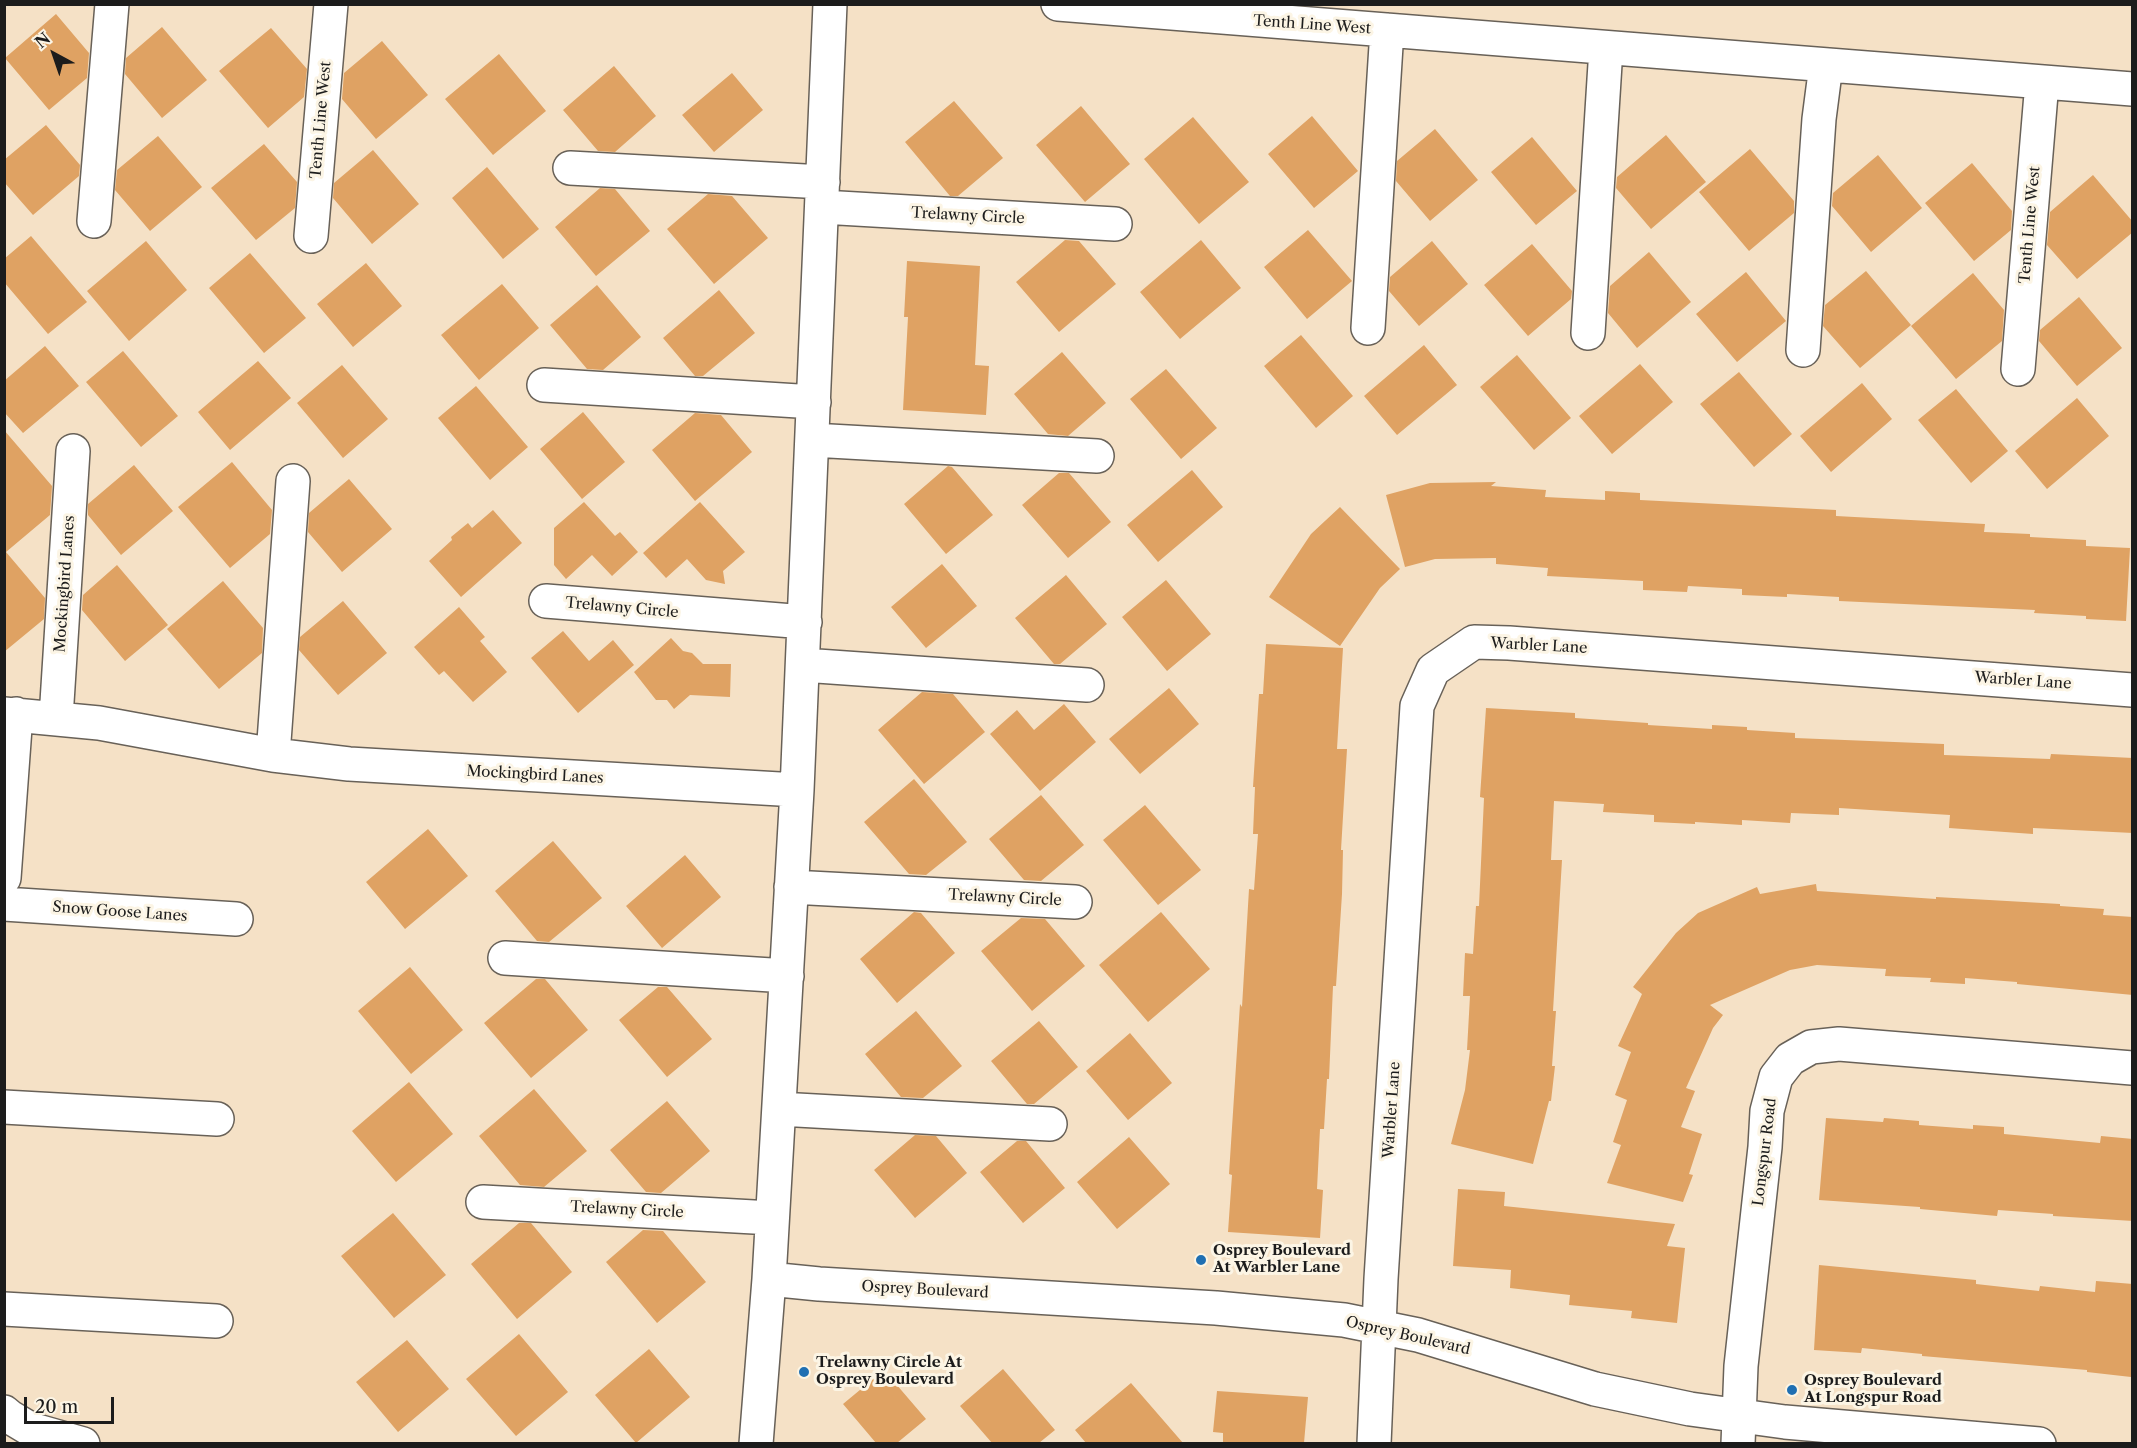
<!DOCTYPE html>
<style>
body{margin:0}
#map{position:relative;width:2137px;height:1448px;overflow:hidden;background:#f5e1c6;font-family:"Libre Caslon Text",serif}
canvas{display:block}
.frame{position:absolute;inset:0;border:6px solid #1c1c1c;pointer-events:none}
.north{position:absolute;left:24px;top:24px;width:60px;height:60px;-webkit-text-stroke:4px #fcf5e5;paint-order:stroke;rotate:320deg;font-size:16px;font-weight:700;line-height:24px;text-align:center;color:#1c1c1c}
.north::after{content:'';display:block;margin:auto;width:21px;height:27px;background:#1c1c1c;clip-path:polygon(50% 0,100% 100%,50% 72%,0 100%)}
.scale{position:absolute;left:24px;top:1397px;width:90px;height:27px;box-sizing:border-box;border:3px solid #1c1c1c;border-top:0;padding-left:8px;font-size:18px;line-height:21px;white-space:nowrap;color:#1c1c1c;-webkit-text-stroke:4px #fcf5e5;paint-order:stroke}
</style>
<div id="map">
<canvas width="2137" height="1448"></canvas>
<div class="frame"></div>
<div class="north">N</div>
<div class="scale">20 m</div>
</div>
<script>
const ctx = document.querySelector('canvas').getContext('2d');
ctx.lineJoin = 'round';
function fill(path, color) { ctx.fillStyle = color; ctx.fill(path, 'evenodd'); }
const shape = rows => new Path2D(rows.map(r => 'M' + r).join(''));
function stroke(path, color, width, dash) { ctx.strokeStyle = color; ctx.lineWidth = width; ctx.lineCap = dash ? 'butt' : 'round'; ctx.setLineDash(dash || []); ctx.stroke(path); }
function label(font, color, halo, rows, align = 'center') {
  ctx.font = font + ' "Libre Caslon Text",serif'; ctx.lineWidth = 6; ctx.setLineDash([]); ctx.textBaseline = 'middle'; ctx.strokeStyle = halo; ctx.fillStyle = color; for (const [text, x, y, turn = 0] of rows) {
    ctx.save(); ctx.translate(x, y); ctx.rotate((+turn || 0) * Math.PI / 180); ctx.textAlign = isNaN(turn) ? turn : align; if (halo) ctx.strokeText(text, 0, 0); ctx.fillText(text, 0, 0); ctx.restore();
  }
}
fill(shape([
 [56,14,89,53,87,78,49,110,5,58],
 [162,27,207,80,162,118,125,74,126,58],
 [271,28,307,69,304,97,268,128,219,71],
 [382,41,428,95,376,139,342,99,344,73],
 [499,54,546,111,493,155,445,99],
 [614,66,656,116,615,152,598,151,563,110],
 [732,73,763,110,714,152,682,115],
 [954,101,1003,158,958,196,950,196,905,142],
 [1081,106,1130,164,1085,202,1036,145],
 [1312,116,1358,171,1314,208,1268,154],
 [1193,117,1249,182,1199,224,1144,159],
 [46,125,80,165,79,176,33,215,4,182,4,160],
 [1435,129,1478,180,1430,221,1396,181,1397,161],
 [1666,135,1706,182,1651,229,1616,188,1617,177],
 [158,136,202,187,150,231,115,190,117,170],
 [1532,137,1577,191,1536,225,1491,172],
 [264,144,297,182,295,208,256,240,211,188],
 [1750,149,1794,201,1794,213,1749,251,1699,192],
 [373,150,419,204,372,244,333,198,334,183],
 [1878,155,1922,208,1871,252,1832,206,1833,193],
 [1972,163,2012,211,2011,230,1974,261,1925,203],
 [487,167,539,229,503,259,452,198],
 [2093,175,2133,222,2133,232,2077,279,2047,245,2050,212],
 [600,188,615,189,650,231,596,276,555,227],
 [708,194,732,196,768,238,714,284,667,229],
 [1308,230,1352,281,1307,319,1264,267],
 [31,236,87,302,48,334,4,282,4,259],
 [1065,240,1079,241,1116,284,1059,332,1016,282],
 [1201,240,1241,288,1180,339,1140,292],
 [146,241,187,290,129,341,87,291],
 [1432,241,1468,284,1419,326,1389,291,1390,277],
 [1532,244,1572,291,1571,299,1528,336,1484,285],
 [1649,252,1691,302,1637,348,1608,313,1610,286],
 [250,253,306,318,264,353,209,288],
 [907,261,980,266,975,365,989,366,986,415,903,410,908,317,904,317],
 [366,263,402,306,353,347,317,304],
 [1866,271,1911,325,1860,368,1823,326,1825,305],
 [1746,272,1786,321,1737,362,1696,314],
 [1973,273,2004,310,2002,341,1956,379,1911,326],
 [502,284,539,328,479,380,441,335],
 [597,285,641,337,603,370,587,369,550,325],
 [719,290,755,333,703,376,695,376,663,338],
 [2079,297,2122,348,2077,386,2039,341,2040,330],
 [1301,335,1353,396,1316,428,1264,366],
 [1424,345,1457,385,1397,435,1364,396],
 [45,346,79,386,23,433,4,412,4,381],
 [123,351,178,416,141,447,86,382],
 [1062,352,1106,403,1068,436,1048,434,1014,394],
 [1517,355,1571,418,1534,450,1480,387],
 [258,361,291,398,230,450,198,412],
 [1640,364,1673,402,1612,454,1579,416],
 [342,365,388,419,343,458,297,403],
 [1166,369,1217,428,1181,459,1130,399],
 [1739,372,1792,434,1754,467,1700,404],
 [1862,383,1892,419,1831,472,1800,436],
 [476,386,528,447,490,480,438,418],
 [1956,389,2008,451,1971,483,1918,420],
 [2077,398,2109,436,2047,489,2015,451],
 [583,412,625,462,582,499,540,449],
 [695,413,721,415,752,452,695,501,652,450],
 [4,430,52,486,50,515,6,552,45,598,44,619,4,652],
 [232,462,272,510,270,534,230,568,178,507],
 [134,465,173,511,121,555,88,515,88,504],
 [948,466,952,467,993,515,946,554,904,504],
 [1192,470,1223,507,1158,562,1127,525],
 [1059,473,1069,473,1111,522,1068,558,1022,505],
 [349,479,392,529,342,572,308,532,309,513],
 [1496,482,1491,486,1546,490,1545,497,1605,500,1605,491,1640,493,1640,500,1836,510,1836,516,1985,524,1984,532,2030,534,2030,537,2086,540,2086,546,2130,548,2126,621,2086,619,2086,616,2034,613,2035,610,1839,601,1839,597,1787,594,1787,597,1742,595,1742,589,1688,586,1687,592,1643,590,1643,581,1547,576,1548,568,1496,564,1496,558,1435,559,1405,567,1386,495,1430,483],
 [584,502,615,536,620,532,638,552,612,576,592,555,566,579,554,565,554,528],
 [700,502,745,552,723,571,725,584,706,580,687,559,666,578,643,553],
 [1340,507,1400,569,1380,588,1340,646,1269,597,1311,534],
 [493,510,522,543,461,597,429,561,452,540,451,537,468,523,472,528],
 [942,564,977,606,926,648,891,607],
 [117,565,168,625,125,661,82,610,83,595],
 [1066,575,1107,624,1060,664,1054,664,1015,618],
 [1166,580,1211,634,1167,671,1122,617],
 [223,581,263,628,262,653,219,689,167,629],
 [343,601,387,653,338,695,299,650,300,637],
 [459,607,485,637,480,641,507,672,473,702,444,671,439,675,414,647],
 [563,631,589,661,613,640,634,665,578,713,531,658],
 [671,638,683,651,692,653,703,664,731,664,730,697,690,695,674,709,667,700,656,700,634,672],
 [1266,644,1343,648,1337,749,1347,749,1341,850,1343,850,1342,894,1336,986,1333,986,1329,1079,1327,1079,1324,1129,1320,1129,1317,1189,1323,1190,1320,1238,1228,1232,1232,1175,1229,1174,1240,1004,1242,1007,1249,889,1254,890,1258,834,1253,834,1255,787,1253,787,1259,694,1263,694],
 [1169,688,1199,724,1140,774,1109,739],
 [922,692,953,694,985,732,924,784,878,730],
 [1064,704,1096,742,1040,791,990,734,1017,710,1034,730],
 [1486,708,1575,713,1575,718,1648,723,1648,725,1712,729,1712,725,1747,727,1747,730,1795,733,1795,738,1944,744,1944,755,2050,759,2051,754,2133,758,2133,833,2033,828,2033,834,1949,828,1950,815,1839,808,1839,815,1791,813,1790,823,1742,820,1742,825,1695,822,1695,824,1654,822,1654,815,1603,812,1604,804,1554,801,1551,860,1562,860,1553,1011,1556,1011,1552,1066,1555,1066,1551,1101,1549,1101,1533,1164,1451,1144,1465,1090,1470,1050,1467,1050,1470,996,1463,996,1465,953,1473,954,1476,906,1479,906,1484,798,1480,797],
 [914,779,967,842,926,875,909,874,864,822],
 [1041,795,1084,845,1041,881,1024,880,989,839],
 [1145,805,1201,870,1158,905,1103,840],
 [428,829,468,876,405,929,366,882],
 [553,841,602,898,549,942,537,941,495,891],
 [685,855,721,897,662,948,626,906],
 [1816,884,1817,891,1936,899,1936,897,2060,904,2060,906,2104,909,2103,915,2133,917,2133,995,2017,984,2017,982,1965,978,1965,984,1930,982,1931,978,1885,976,1886,969,1817,965,1790,970,1710,1005,1723,1015,1713,1028,1686,1088,1695,1091,1681,1127,1702,1134,1689,1174,1693,1175,1683,1202,1607,1183,1621,1145,1613,1142,1627,1100,1615,1095,1631,1052,1618,1046,1642,994,1633,987,1676,933,1698,913,1757,887,1760,894],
 [914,912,921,913,955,953,897,1003,860,959],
 [1161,912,1210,969,1148,1022,1099,965],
 [1021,918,1045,919,1085,966,1032,1011,981,951],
 [410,967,463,1030,411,1074,358,1011],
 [536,979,545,979,588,1030,531,1078,484,1023],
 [658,987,667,987,712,1039,667,1077,619,1020],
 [916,1011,962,1066,923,1098,901,1097,865,1054],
 [1039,1021,1078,1067,1034,1104,1027,1104,991,1061],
 [1130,1033,1172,1083,1128,1120,1086,1071],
 [409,1082,453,1134,396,1182,352,1131],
 [534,1089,587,1151,544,1187,520,1185,479,1136],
 [667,1101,710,1151,661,1193,646,1192,610,1150],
 [1826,1118,1883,1122,1884,1118,1919,1121,1919,1125,1973,1129,1973,1125,2004,1127,2004,1134,2100,1143,2101,1136,2133,1139,2133,1221,2053,1216,2053,1214,1998,1210,1997,1216,1920,1209,1920,1207,1819,1200],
 [915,1135,936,1136,967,1173,915,1218,874,1170],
 [1129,1137,1170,1184,1117,1229,1077,1182],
 [1017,1141,1026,1141,1065,1188,1023,1223,980,1172],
 [1458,1189,1505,1192,1504,1206,1675,1224,1667,1246,1685,1248,1677,1323,1631,1318,1632,1311,1569,1305,1570,1295,1510,1288,1511,1270,1453,1266],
 [393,1213,446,1275,394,1318,341,1256],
 [519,1223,531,1223,572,1272,517,1319,471,1264],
 [643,1230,663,1231,706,1282,657,1323,606,1262],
 [1819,1265,1976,1280,1976,1284,2039,1291,2040,1286,2095,1292,2096,1281,2133,1284,2131,1377,2087,1372,2087,1370,1922,1356,1922,1354,1862,1348,1861,1353,1814,1350],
 [519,1334,568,1392,516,1436,466,1379],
 [407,1340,449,1389,398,1432,356,1382],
 [649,1349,690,1397,636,1443,595,1395],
 [1003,1369,1055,1430,1039,1443,992,1443,960,1406],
 [884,1370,926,1419,897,1443,876,1443,843,1404],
 [1131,1383,1183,1443,1086,1443,1075,1430],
 [1217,1391,1308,1397,1304,1443,1223,1443,1223,1433,1213,1432]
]), '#dfa263');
const minor = shape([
 [1058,4,2132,89],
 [570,168,823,182],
 [822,207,1115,224],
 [94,221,112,4],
 [311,236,331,4],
 [1368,328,1387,30],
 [1588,333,1606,48],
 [1803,350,1819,119,1826,65],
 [2018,369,2042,82],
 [544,385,814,402],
 [812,440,1097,456],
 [546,601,805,622],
 [803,665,1087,685],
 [4,714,99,723,273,755,349,764,797,790],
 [56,718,73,451],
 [273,755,293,481],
 [4,878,16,714],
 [791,887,1075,902],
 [4,904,236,919],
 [505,958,787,976],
 [4,1107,217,1119],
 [779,1109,1050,1124],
 [483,1202,772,1218],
 [769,1279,819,1284,1216,1308,1344,1320,1418,1335,1595,1389,1690,1409,1785,1422,2039,1444],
 [4,1309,216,1321],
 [4,1412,10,1417,30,1429,83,1444],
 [756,1444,769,1279,797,790,830,4],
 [1374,1444,1381,1279,1417,706,1433,670,1474,642,1509,643,2132,690],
 [1738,1444,1741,1366,1765,1147,1767,1111,1776,1077,1790,1059,1811,1047,1839,1044,2132,1068]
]);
stroke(minor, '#686158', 36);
stroke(minor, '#fff', 33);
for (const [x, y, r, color] of [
 [1201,1260,6,"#1f6fb2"],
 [804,1372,6,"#1f6fb2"],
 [1792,1390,6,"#1f6fb2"]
]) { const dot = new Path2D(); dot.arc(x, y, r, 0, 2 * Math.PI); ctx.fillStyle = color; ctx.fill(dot); stroke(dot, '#fcf5e5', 2); }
label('15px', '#1c1c1c', '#fcf5e5', [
 ["Tenth Line West",1312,25,4],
 ["Tenth Line West",321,120,-85],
 ["Trelawny Circle",968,216,3],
 ["Tenth Line West",2030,225,-85],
 ["Mockingbird Lanes",65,584,-86],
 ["Trelawny Circle",622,608,5],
 ["Warbler Lane",1539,646,3],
 ["Warbler Lane",2023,681,4],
 ["Mockingbird Lanes",535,775,3],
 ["Trelawny Circle",1005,898,3],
 ["Snow Goose Lanes",120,912,4],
 ["Warbler Lane",1392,1110,-86],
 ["Longspur Road",1765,1152,-83],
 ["Trelawny Circle",627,1210,3],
 ["Osprey Boulevard",925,1290,3],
 ["Osprey Boulevard",1408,1336,13]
]);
label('bold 15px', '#1c1c1c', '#fcf5e5', [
 ["Osprey Boulevard",1213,1251],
 ["At Warbler Lane",1213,1268],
 ["Trelawny Circle At",816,1363],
 ["Osprey Boulevard",816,1380],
 ["Osprey Boulevard",1804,1381],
 ["At Longspur Road",1804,1398]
], 'left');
</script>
